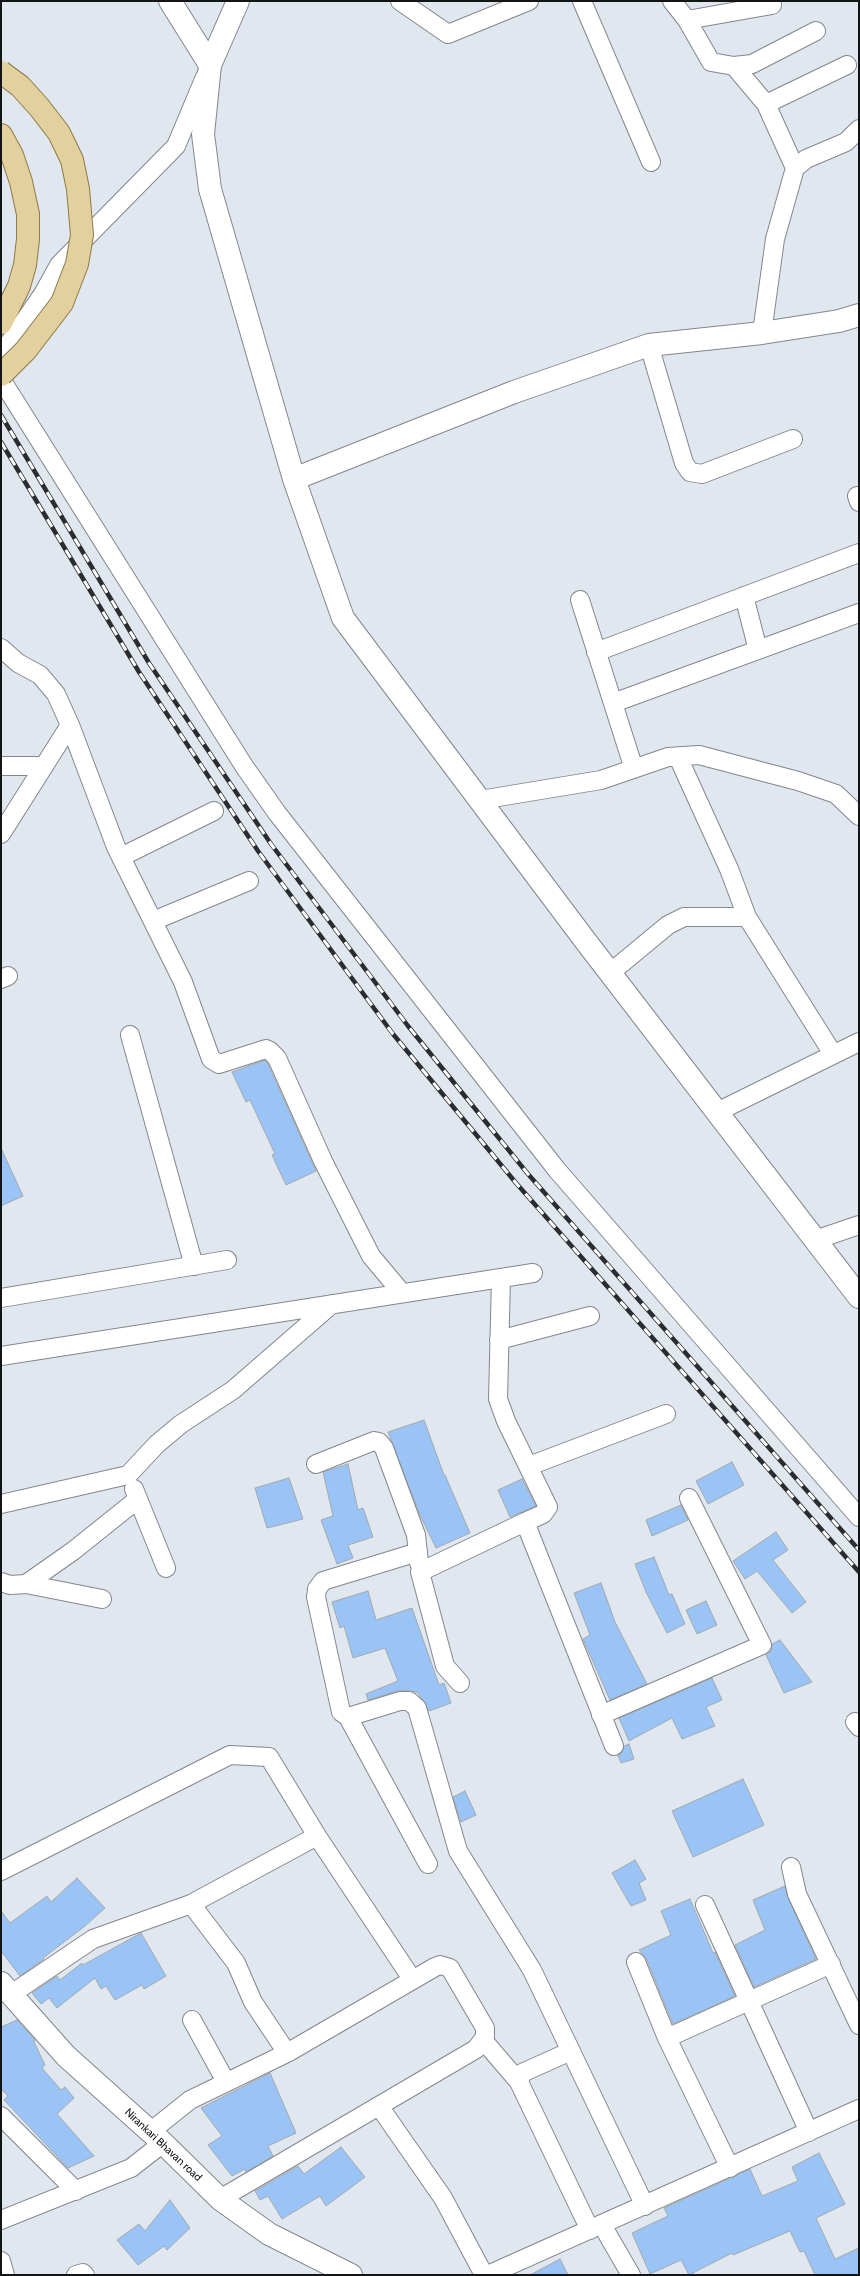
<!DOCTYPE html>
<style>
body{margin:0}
#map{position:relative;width:860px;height:2276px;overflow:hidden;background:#e1e7ee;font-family:Cabin,sans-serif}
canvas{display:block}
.frame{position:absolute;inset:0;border:2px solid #121416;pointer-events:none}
</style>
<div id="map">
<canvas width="860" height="2276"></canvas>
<div class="frame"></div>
</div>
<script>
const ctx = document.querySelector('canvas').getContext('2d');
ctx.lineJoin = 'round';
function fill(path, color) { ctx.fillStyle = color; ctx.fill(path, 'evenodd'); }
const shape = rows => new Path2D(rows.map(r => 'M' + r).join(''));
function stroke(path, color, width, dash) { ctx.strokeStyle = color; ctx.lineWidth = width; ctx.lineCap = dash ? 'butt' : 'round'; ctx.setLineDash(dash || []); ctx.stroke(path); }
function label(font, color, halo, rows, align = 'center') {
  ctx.font = font + ' Cabin,sans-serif'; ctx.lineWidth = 3; ctx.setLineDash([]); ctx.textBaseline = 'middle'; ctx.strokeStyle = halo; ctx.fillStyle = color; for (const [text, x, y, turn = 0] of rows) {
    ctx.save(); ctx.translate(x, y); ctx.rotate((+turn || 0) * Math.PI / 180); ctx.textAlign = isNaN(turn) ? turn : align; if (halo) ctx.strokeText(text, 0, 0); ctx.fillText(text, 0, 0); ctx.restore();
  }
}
const building = shape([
 [265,1060,268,1064,316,1171,286,1185,272,1155,275,1154,250,1100,246,1102,232,1072,265,1060],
 [1,1148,23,1196,1,1206,1,1148],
 [424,1420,444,1475,445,1475,470,1533,436,1548,420,1515,388,1432,424,1420],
 [732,1462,744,1485,708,1504,696,1481,732,1462],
 [348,1464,358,1510,363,1508,373,1537,348,1545,353,1558,337,1564,321,1520,333,1516,323,1472,348,1464],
 [289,1478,303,1519,267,1528,255,1488,289,1478],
 [522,1479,536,1506,510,1517,498,1490,522,1479],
 [681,1505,688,1520,652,1536,646,1520,681,1505],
 [776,1532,788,1550,773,1560,806,1602,792,1613,757,1571,745,1579,733,1561,776,1532],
 [654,1557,669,1595,672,1594,685,1624,667,1633,646,1592,635,1564,654,1557],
 [601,1583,615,1622,647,1684,610,1700,583,1639,590,1635,574,1593,601,1583],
 [368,1591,376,1620,412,1608,439,1685,444,1683,451,1703,429,1711,418,1693,409,1690,397,1691,368,1700,366,1694,398,1681,385,1648,353,1658,344,1626,340,1628,332,1602,368,1591],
 [706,1601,717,1625,697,1634,686,1610,706,1601],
 [780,1640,812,1682,784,1693,766,1655,771,1651,772,1644,780,1640],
 [712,1678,722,1700,706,1707,715,1726,682,1739,672,1718,629,1741,619,1718,712,1678],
 [629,1744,634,1759,621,1763,618,1756,622,1752,624,1746,629,1744],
 [743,1779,764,1825,693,1857,672,1811,743,1779],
 [465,1791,476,1815,461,1822,453,1797,465,1791],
 [635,1860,646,1879,639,1883,646,1900,631,1906,612,1873,635,1860],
 [77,1878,105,1908,85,1926,43,1958,44,1959,20,1976,1,1951,1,1911,10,1923,47,1896,51,1902,77,1878],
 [785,1886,788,1898,816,1959,754,1987,735,1945,765,1930,753,1900,785,1886],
 [690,1899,713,1953,715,1952,735,1996,673,2024,646,1958,639,1950,671,1935,661,1911,690,1899],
 [141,1933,166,1976,144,1989,142,1985,115,2000,106,1986,101,1989,95,1978,57,2008,49,1998,41,2004,32,1993,57,1976,60,1980,82,1963,83,1965,141,1933],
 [17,2020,35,2040,34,2042,45,2065,42,2068,61,2090,65,2087,74,2098,57,2114,94,2156,68,2168,4,2100,8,2096,1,2089,1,2027,17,2020],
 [270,2073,296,2133,268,2146,273,2156,246,2172,245,2169,232,2176,208,2145,222,2136,201,2108,270,2073],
 [341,2147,365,2177,326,2206,320,2196,282,2219,268,2196,260,2200,255,2191,298,2166,304,2174,341,2147],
 [819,2153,845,2204,816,2218,835,2259,859,2248,859,2275,815,2275,804,2251,800,2252,790,2231,733,2255,732,2253,689,2275,681,2260,650,2274,632,2233,668,2216,664,2208,750,2169,762,2196,798,2181,792,2167,819,2153],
 [170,2200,190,2228,167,2250,164,2246,138,2265,117,2240,139,2224,145,2231,170,2200],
 [560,2259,568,2275,530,2275,560,2259]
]);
fill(building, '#9ac4f5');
stroke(building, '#a2a8ae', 1);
const minor = shape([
 [400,1,448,34,529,1],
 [582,1,651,162],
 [672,1,687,20,772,5],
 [687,20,711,62,734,66],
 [766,104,847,65],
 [795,168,766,104,734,66,752,64,816,31],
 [762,333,775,239,795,168,806,159,846,142,859,129],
 [649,345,684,463,690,472,702,474,793,439],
 [1,355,43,294,59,265,176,146,205,77],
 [1,379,244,766,277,813,557,1170,859,1517],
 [857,496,859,502],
 [744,596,758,650],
 [580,600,634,769],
 [1,648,18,663,40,675,56,694,70,725,116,847,183,982,211,1059,219,1064,266,1049,270,1051,277,1058,323,1161,371,1256,402,1293],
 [596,652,859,553],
 [613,703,859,613],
 [678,757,729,869,747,917,833,1054],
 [1,766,44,766],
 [480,800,601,780,668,757,699,755,798,781,836,794,859,816],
 [1,834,70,725],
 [121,857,214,811],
 [153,921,249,881],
 [610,973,668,925,684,917,747,917],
 [1,979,8,976],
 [130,1035,194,1266],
 [717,1112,859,1042],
 [815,1240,859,1225],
 [501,1278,498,1399,506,1421,548,1507,543,1514,525,1522,614,1746],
 [1,1298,227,1260],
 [499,1340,590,1316],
 [1,1356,533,1273],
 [316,1464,374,1441,379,1442,384,1448,416,1535,419,1563],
 [529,1466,666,1414],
 [134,1489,166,1568],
 [1,1504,128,1475,157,1444,181,1424,233,1390,332,1304],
 [418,1552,323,1581,317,1589,316,1597,341,1712,348,1717,428,1864],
 [1,1582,10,1585,26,1584,102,1599],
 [26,1584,73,1551,138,1499],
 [460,1683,445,1666,420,1572,525,1522],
 [601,1715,762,1645,689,1498],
 [348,1717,400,1701,409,1701,417,1708,458,1851,532,1970,645,2206],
 [855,1722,859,1727],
 [791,1867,797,1894,859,2025],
 [1,1871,230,1755,269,1757,317,1836,412,1979],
 [191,1904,236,1963,253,2002,287,2053],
 [705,1905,809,2132],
 [636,1962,667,2038,730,2168],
 [10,1995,93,1939,191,1904,317,1836],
 [192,2020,226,2082],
 [667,2038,831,1964],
 [483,2040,519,2082],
 [571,2051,522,2073,519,2082,590,2230],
 [379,2106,443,2198,484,2275],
 [1,2116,76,2191],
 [150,2132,190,2100,287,2053,435,1967,440,1965,450,1968,485,2028,485,2037,476,2049,220,2199],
 [1,2220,131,2168,163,2143],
 [602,2225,631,2275],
 [1,2261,5,2275],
 [76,2275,83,2273,85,2275],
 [488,2275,859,2109]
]);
const tertiary = shape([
 [170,1,210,65,203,134,210,189,294,479,343,618,584,939,859,1297],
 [210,65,238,1],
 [294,479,514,392,649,345,762,333,839,321,859,315],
 [1,1983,66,2056,163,2143,220,2199,269,2234,351,2275]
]);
const primary = shape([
 [1,135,12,155,21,182,28,214,28,239,25,265,19,286,1,323]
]);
stroke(minor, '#82878d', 20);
stroke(tertiary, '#82878d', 24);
stroke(primary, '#8d7a45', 24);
stroke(minor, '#fff', 18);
stroke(tertiary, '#fff', 22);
stroke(primary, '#e2d09f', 22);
const rail = shape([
 [1,415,149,663,271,844,408,1026,528,1174,859,1550],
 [1,442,139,672,258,851,393,1034,516,1183,859,1572]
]);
stroke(rail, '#2a2c2f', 4.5);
stroke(rail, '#fff', 3, [9]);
const primaryBridge = shape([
 [1,72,20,86,39,107,59,133,72,160,78,189,82,235,77,264,62,303,26,350,1,375]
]);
stroke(primaryBridge, '#8d7a45', 24, []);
stroke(primaryBridge, '#e2d09f', 22);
label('11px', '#121416', '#fff', [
 ["Nirankari Bhavan road",163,2145,43]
]);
</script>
